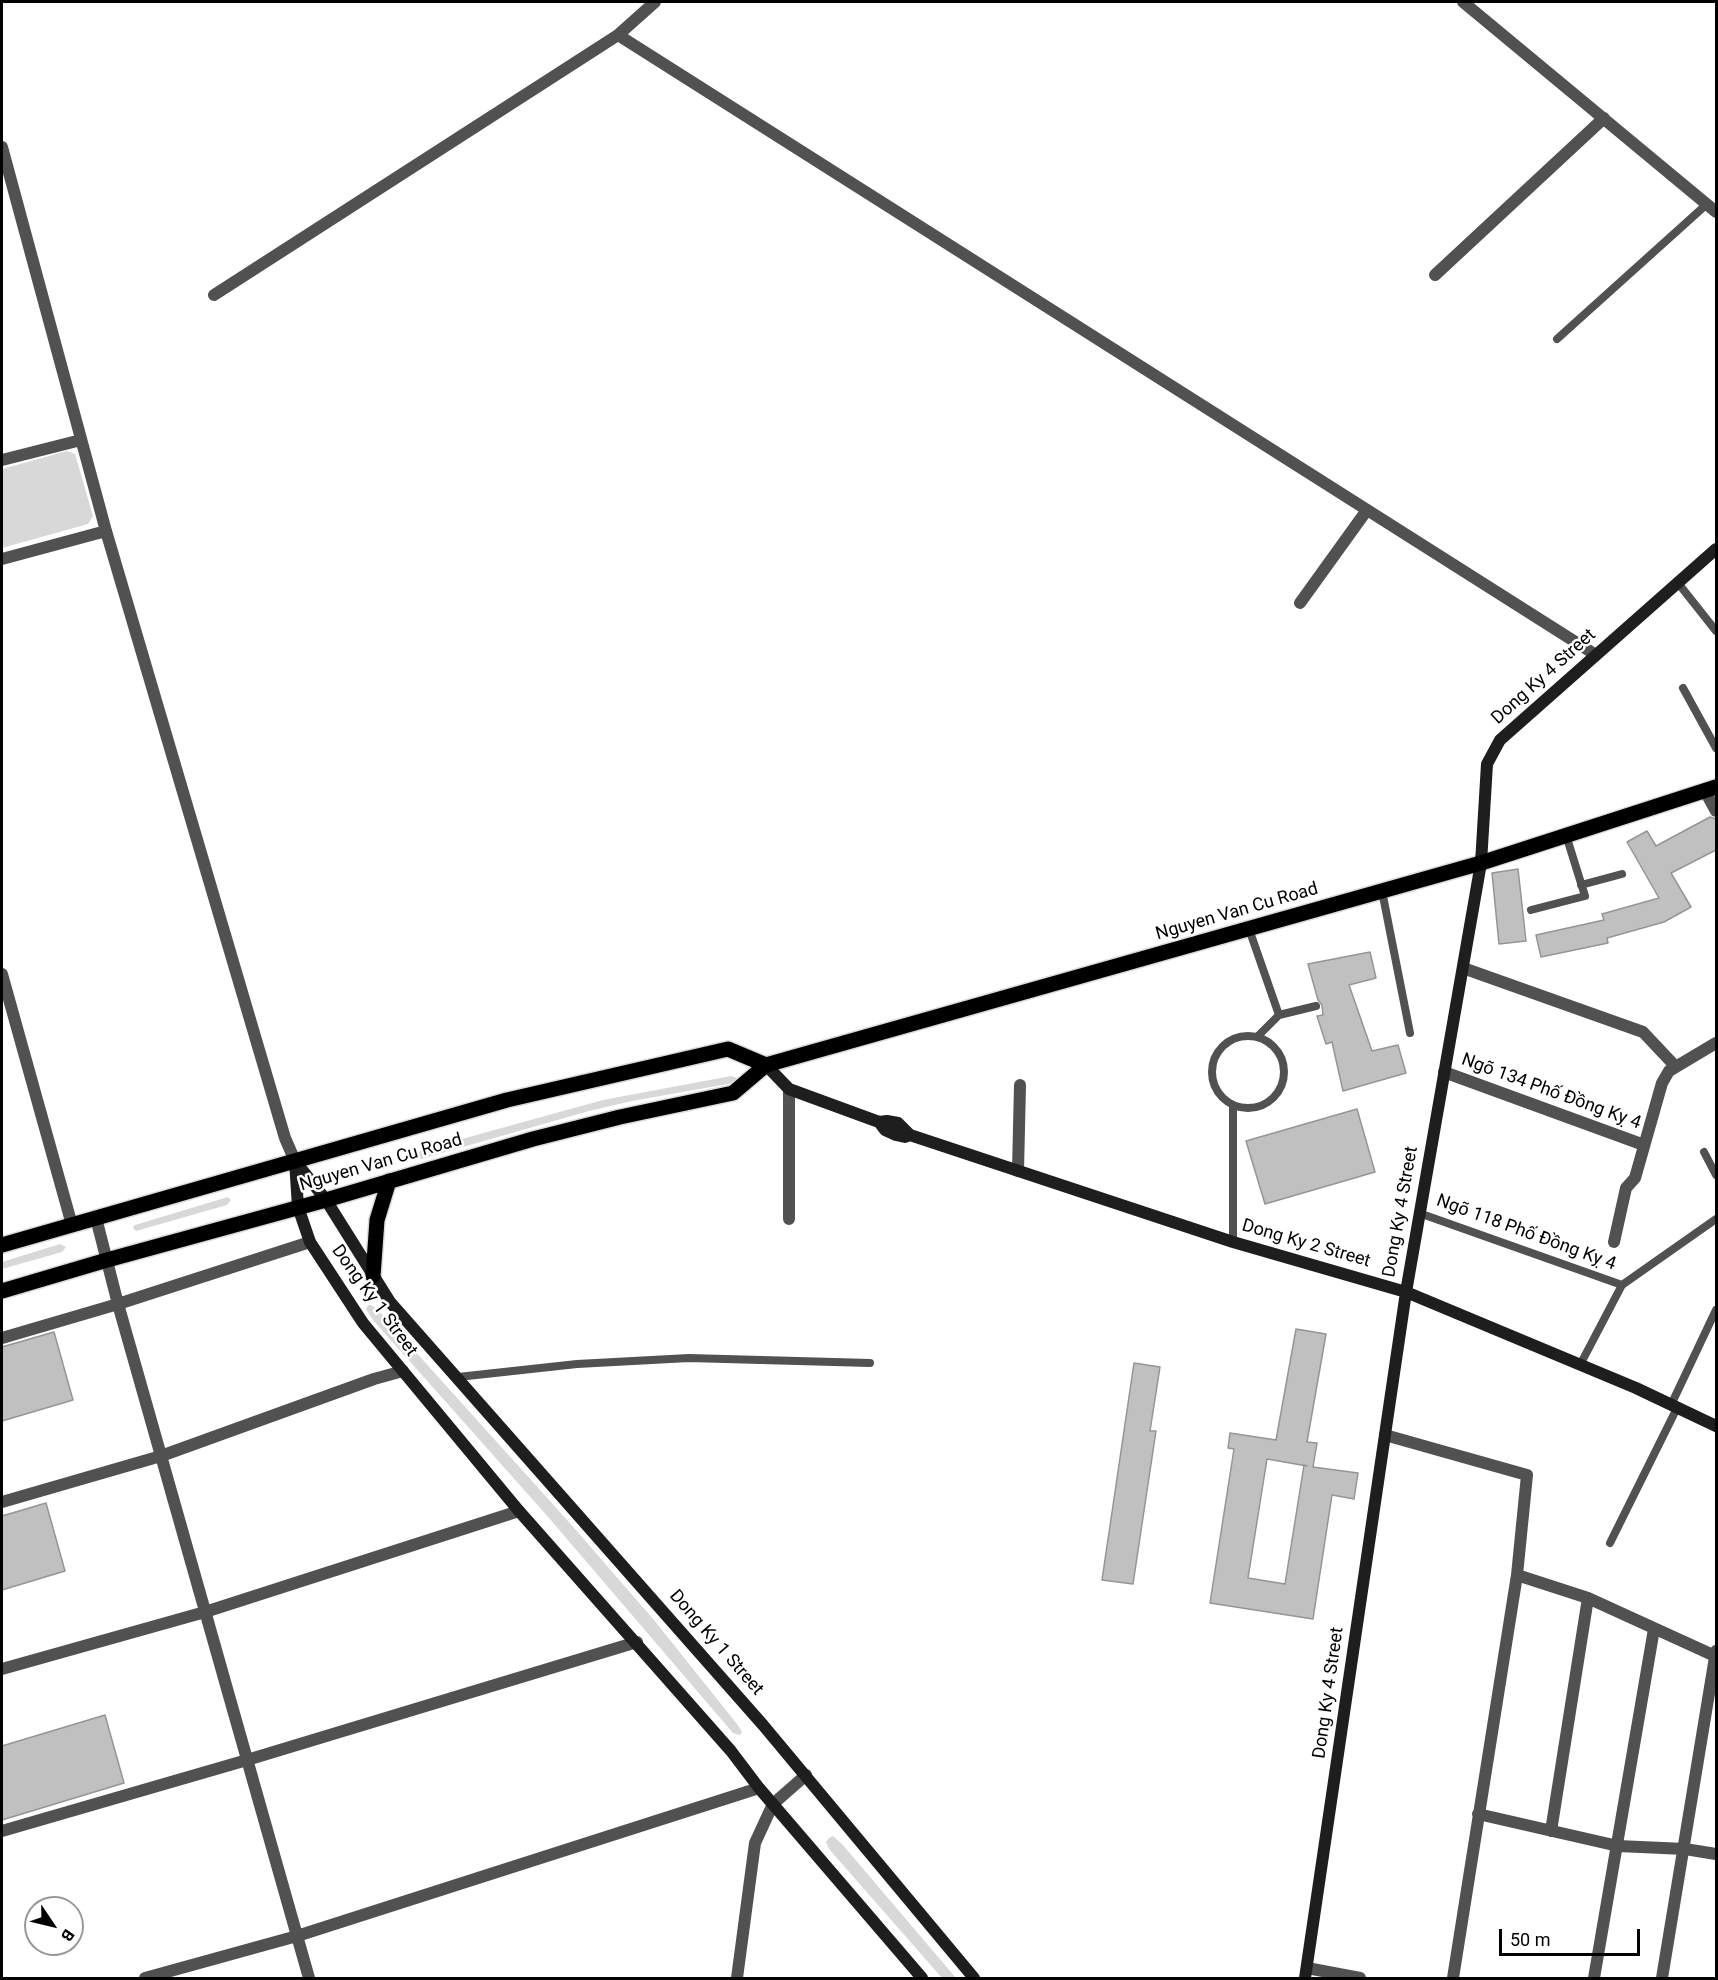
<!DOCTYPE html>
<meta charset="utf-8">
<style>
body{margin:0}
#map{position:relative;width:1718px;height:1980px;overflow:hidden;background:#fff;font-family:Roboto,sans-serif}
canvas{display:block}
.frame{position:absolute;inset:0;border:3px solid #000;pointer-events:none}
.north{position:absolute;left:24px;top:1896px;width:60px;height:60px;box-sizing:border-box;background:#fff;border:2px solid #999;border-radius:50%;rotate:125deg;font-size:16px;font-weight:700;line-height:24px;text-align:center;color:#000}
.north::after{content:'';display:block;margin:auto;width:21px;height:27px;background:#000;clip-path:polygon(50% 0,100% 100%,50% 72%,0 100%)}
.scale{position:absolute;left:1499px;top:1929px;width:141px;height:27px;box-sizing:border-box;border:3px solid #000;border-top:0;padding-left:8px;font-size:18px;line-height:21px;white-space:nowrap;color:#000;-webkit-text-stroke:4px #fff;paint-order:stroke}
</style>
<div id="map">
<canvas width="1718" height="1980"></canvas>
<div class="frame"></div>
<div class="north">B</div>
<div class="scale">50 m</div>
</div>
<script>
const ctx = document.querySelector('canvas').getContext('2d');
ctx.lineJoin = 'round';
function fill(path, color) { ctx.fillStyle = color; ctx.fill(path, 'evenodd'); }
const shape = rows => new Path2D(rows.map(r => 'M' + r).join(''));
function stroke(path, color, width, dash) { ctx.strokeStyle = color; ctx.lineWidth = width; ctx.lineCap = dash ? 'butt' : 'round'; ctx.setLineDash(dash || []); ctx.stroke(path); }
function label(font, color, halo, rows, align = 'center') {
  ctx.font = font + ' Roboto,sans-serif'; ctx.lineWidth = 5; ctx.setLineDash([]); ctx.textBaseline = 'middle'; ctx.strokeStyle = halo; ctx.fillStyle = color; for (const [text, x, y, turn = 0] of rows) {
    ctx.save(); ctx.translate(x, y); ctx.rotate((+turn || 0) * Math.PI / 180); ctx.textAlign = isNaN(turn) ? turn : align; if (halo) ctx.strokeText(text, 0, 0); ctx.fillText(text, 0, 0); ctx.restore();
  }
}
fill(shape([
 [67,451,75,454,93,516,88,524,2,548,2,469],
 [731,1076,737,1078,733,1083,632,1101,589,1111,421,1159,418,1159,415,1155,422,1150,603,1100],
 [228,1197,231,1200,227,1205,136,1231,134,1229,133,1227,135,1225],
 [60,1244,66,1247,62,1252,2,1269,2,1262],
 [368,1305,371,1305,377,1309,568,1521,654,1620,737,1724,742,1732,740,1735,733,1733,549,1518,373,1320,366,1309],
 [833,1836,842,1844,956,1978,942,1978,829,1849,826,1842,829,1838]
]), '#d8d8d8');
const building = shape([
 [1710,817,1716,819,1716,850,1671,873,1691,907,1664,922,1607,938,1608,943,1541,957,1536,935,1604,920,1602,914,1659,898,1627,842,1647,831,1656,846,1710,817],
 [1518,869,1526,941,1499,944,1492,873,1518,869],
 [1370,952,1376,978,1349,985,1372,1051,1398,1045,1406,1073,1343,1091,1332,1042,1326,1044,1317,1016,1323,1015,1322,1005,1318,1000,1308,964,1370,952],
 [1357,1109,1375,1172,1265,1204,1246,1141,1357,1109],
 [1296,1329,1326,1334,1307,1442,1317,1443,1313,1467,1358,1473,1354,1499,1332,1495,1313,1619,1210,1603,1234,1449,1228,1448,1230,1433,1276,1440,1296,1329],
 [1267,1459,1307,1466,1304,1465,1285,1584,1248,1578,1267,1459],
 [54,1332,73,1400,2,1421,2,1347,54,1332],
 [1134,1363,1160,1367,1150,1431,1156,1431,1133,1584,1102,1580,1134,1363],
 [46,1503,65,1571,2,1590,2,1516,46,1503],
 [105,1715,124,1783,2,1820,2,1746,105,1715]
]);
fill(building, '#c0c0c0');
stroke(building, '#959595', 1.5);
const primary = shape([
 [2,1245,507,1100,728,1049,766,1065],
 [373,1276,377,1220,389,1181],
 [2,1291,107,1260,326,1200,533,1139,620,1117,733,1093,766,1065,1481,863,1716,787]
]);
stroke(primary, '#dbdbdb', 18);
stroke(shape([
 [1557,339,1707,204],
 [1678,583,1716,631],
 [1683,688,1716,748],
 [1581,885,1622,874],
 [1382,891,1410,1033],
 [1531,910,1585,896,1566,835],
 [1249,929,1279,1015,1316,1006],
 '1212 1072a36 36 0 1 1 72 0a36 36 0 1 1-72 0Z',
 [1258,1036,1279,1015],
 [1233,1105,1233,1242],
 [1704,1152,1716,1175],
 [1419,1213,1622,1285],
 [1580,1365,1622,1285,1716,1219],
 [458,1377,577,1364,689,1358,870,1363],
 [1671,1405,1716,1310],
 [1610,1543,1677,1408]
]), '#515151', 8);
stroke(shape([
 [1463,2,1716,212],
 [618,35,1596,655],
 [2,147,106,531,285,1138,295,1161],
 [1435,275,1604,118],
 [214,295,618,35,655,2],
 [2,460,81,440],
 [2,559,106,531],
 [1300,603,1367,510],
 [1705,791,1716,811],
 [1463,968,1643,1032,1676,1067],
 [2,974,72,1225],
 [1444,1072,1644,1145],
 [1018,1171,1020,1085],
 [96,1218,118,1304,309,1978],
 [789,1219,789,1089],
 [1614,1242,1626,1188,1635,1178,1662,1083,1669,1071,1716,1043],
 [2,1338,118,1304,310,1242],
 [1385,1435,1527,1475,1517,1575,1453,1978],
 [2,1502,161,1456,374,1379,403,1371],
 [1517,1575,1588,1598,1715,1656],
 [2,1669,205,1612,519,1511],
 [1478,1814,1618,1846,1685,1849,1716,1854],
 [2,1831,247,1760,637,1642],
 [1551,1831,1588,1598],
 [1307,1968,1360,1978],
 [145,1978,297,1936,759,1788],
 [737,1978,755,1843,773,1804,806,1775],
 [1594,1978,1654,1629],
 [1662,1978,1716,1651]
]), '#515151', 12);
stroke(shape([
 [766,1065,789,1089,879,1122,887,1121,898,1123,910,1135],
 [879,1122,885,1130,896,1135,905,1137,910,1135,1233,1242,1406,1292,1636,1388,1716,1426],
 [295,1161,326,1200,390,1302,763,1725,974,1978],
 [295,1161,298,1207,310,1242,363,1323,519,1511,731,1751,759,1788,922,1978],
 [1305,1978,1406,1292,1481,863,1487,764,1500,740,1716,549]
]), '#1e1e1e', 12);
stroke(primary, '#000', 15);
label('18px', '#000', '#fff', [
 ["Dong Ky 4 Street",1544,677,-42],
 ["Nguyen Van Cu Road",1237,912,-16],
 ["Ngõ 134 Phố Đồng Kỵ 4",1551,1092,20],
 ["Nguyen Van Cu Road",381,1163,-16],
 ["Dong Ky 4 Street",1401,1212,-80],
 ["Ngõ 118 Phố Đồng Kỵ 4",1526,1233,20],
 ["Dong Ky 2 Street",1306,1244,16],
 ["Dong Ky 1 Street",374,1301,54],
 ["Dong Ky 1 Street",716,1643,49],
 ["Dong Ky 4 Street",1329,1693,-82]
]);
</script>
